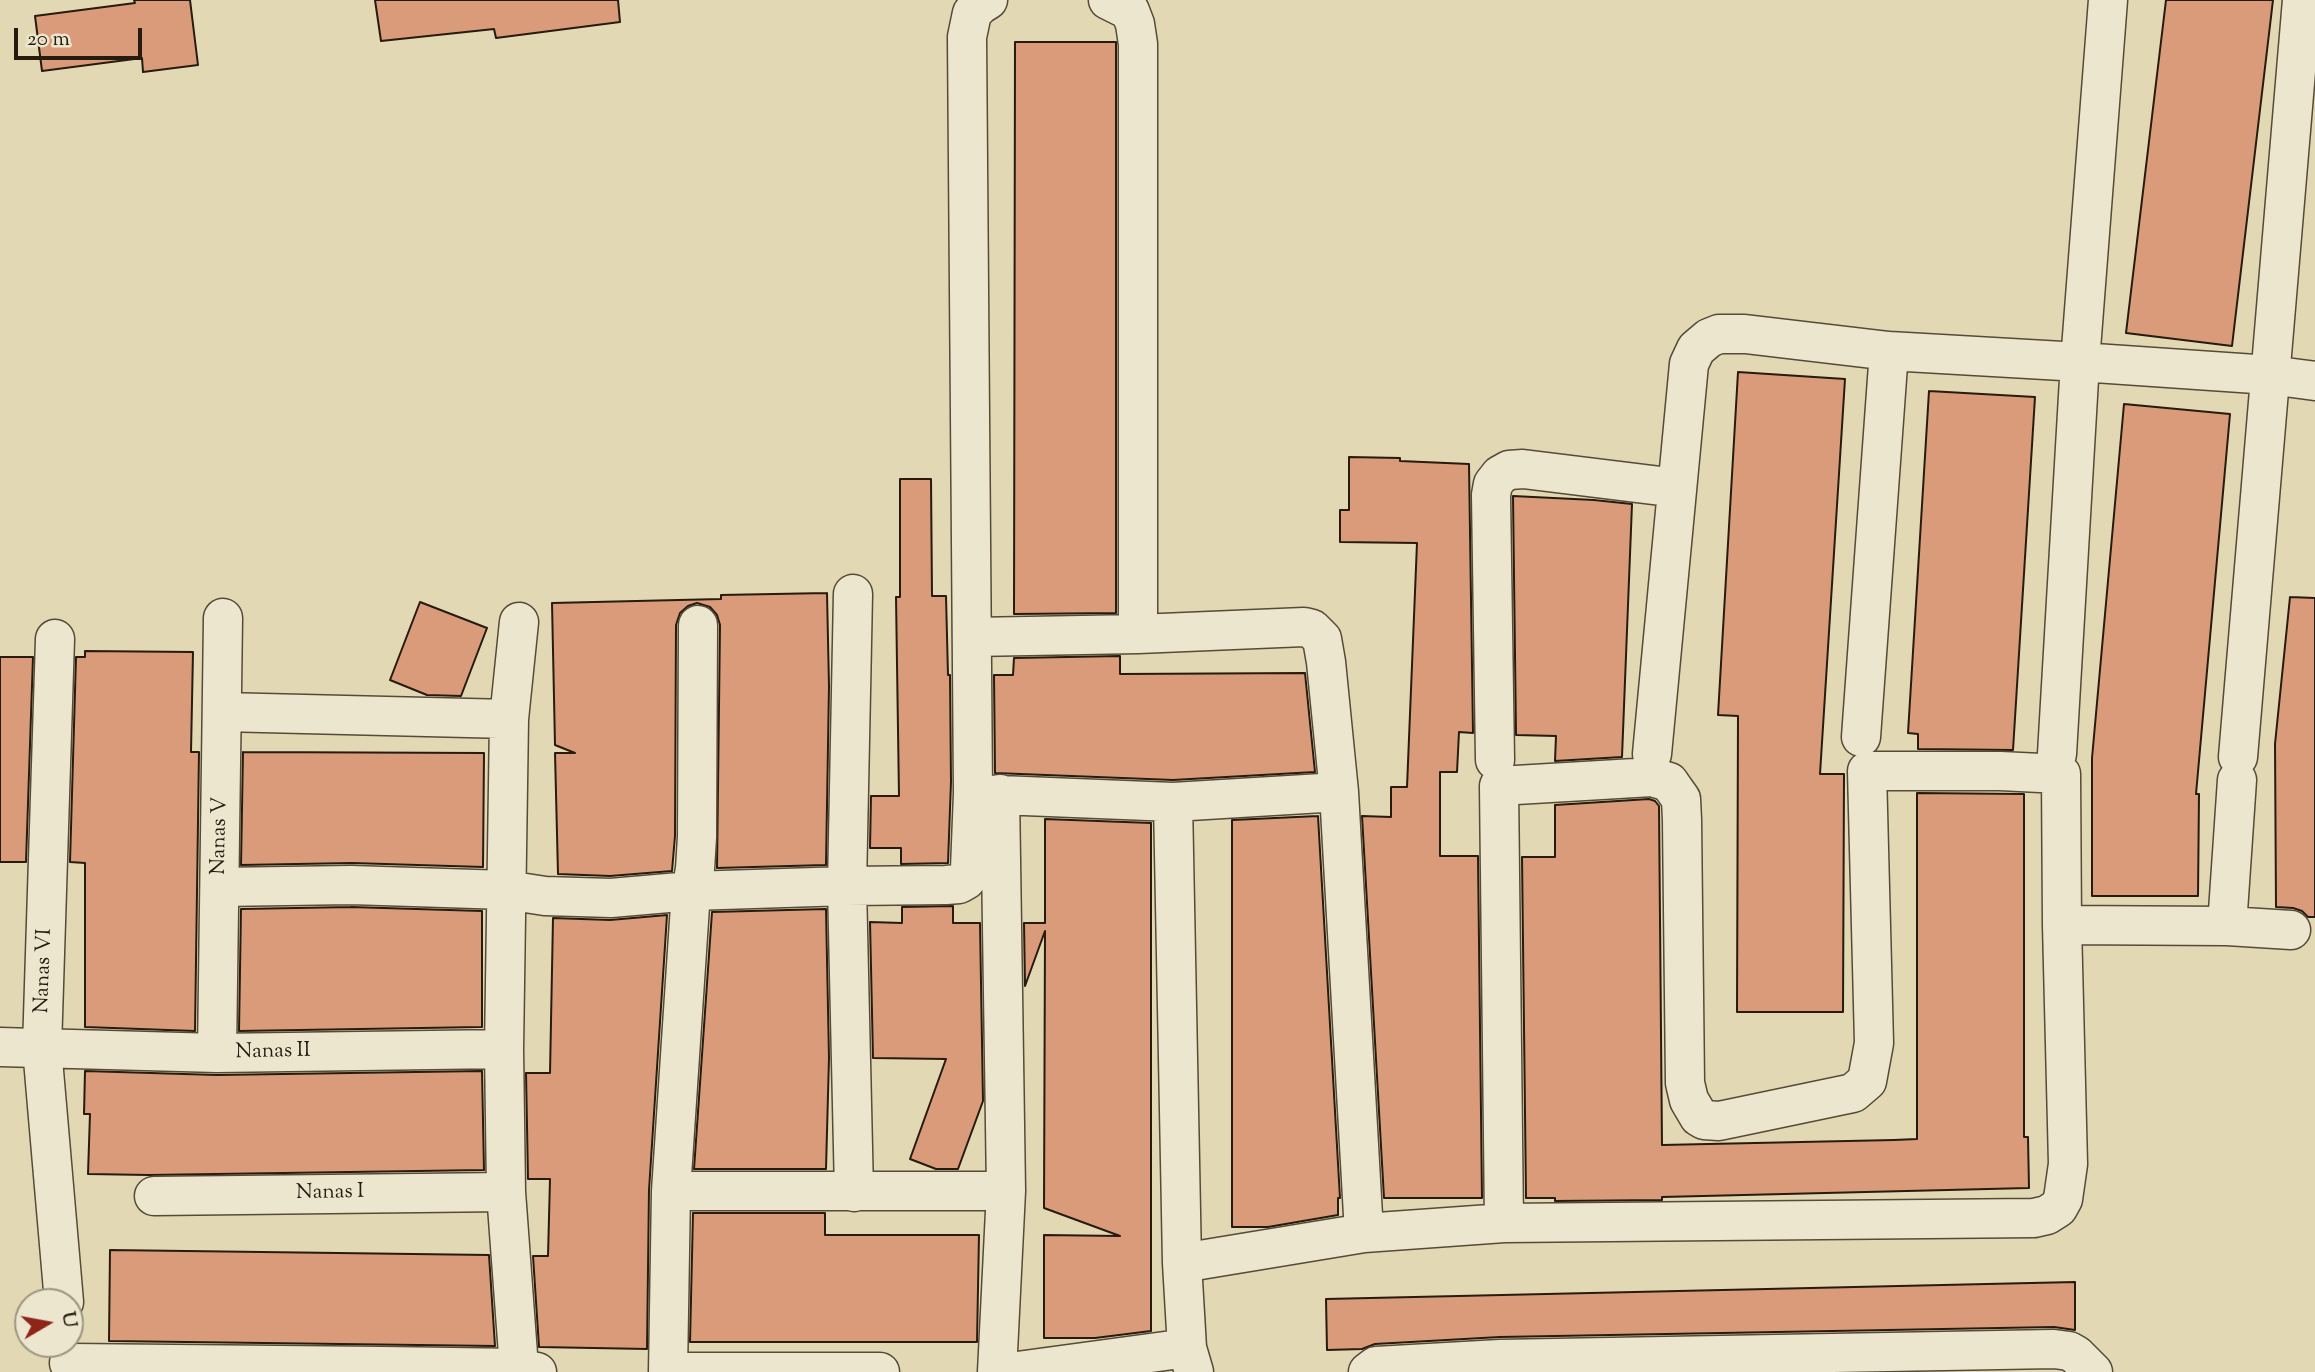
<!DOCTYPE html>
<style>
body{margin:0}
#map{position:relative;width:2315px;height:1372px;overflow:hidden;background:#e2d8b3;font-family:"Sorts Mill Goudy",serif}
canvas{display:block}
.north{position:absolute;left:14px;top:1288px;width:70px;height:70px;box-sizing:border-box;background:#ece6ce;border:2px solid #9d9582;border-radius:50%;rotate:80deg;font-size:19px;font-weight:700;line-height:28px;text-align:center;color:#271b0f}
.north::after{content:'';display:block;margin:auto;width:24px;height:32px;background:#8f2418;clip-path:polygon(50% 0,100% 100%,50% 72%,0 100%)}
.scale{position:absolute;left:14px;top:28px;width:128px;height:32px;box-sizing:border-box;border:4px solid #271b0f;border-top:0;padding-left:9px;font-size:21px;line-height:24px;white-space:nowrap;color:#271b0f;-webkit-text-stroke:5px #ece6ce;paint-order:stroke}
</style>
<div id="map">
<canvas width="2315" height="1372"></canvas>
<div class="north">U</div>
<div class="scale">20 m</div>
</div>
<script>
const ctx = document.querySelector('canvas').getContext('2d');
ctx.lineJoin = 'round';
function fill(path, color) { ctx.fillStyle = color; ctx.fill(path, 'evenodd'); }
const shape = rows => new Path2D(rows.map(r => 'M' + r).join(''));
function stroke(path, color, width, dash) { ctx.strokeStyle = color; ctx.lineWidth = width; ctx.lineCap = dash ? 'butt' : 'round'; ctx.setLineDash(dash || []); ctx.stroke(path); }
function label(font, color, halo, rows, align = 'center') {
  ctx.font = font + ' "Sorts Mill Goudy",serif'; ctx.lineWidth = 7; ctx.setLineDash([]); ctx.textBaseline = 'middle'; ctx.strokeStyle = halo; ctx.fillStyle = color; for (const [text, x, y, turn = 0] of rows) {
    ctx.save(); ctx.translate(x, y); ctx.rotate((+turn || 0) * Math.PI / 180); ctx.textAlign = isNaN(turn) ? turn : align; if (halo) ctx.strokeText(text, 0, 0); ctx.fillText(text, 0, 0); ctx.restore();
  }
}
const building = shape([
 [134,0,190,0,198,65,143,72,142,58,42,71,35,16,135,3,134,0],
 [375,0,618,0,620,22,496,38,494,29,381,41,375,0],
 [2166,0,2273,0,2232,346,2126,333,2166,0],
 [1015,42,1116,42,1116,613,1014,614,1015,42],
 [1738,372,1845,379,1820,774,1844,774,1843,1012,1737,1012,1738,716,1718,715,1738,372],
 [1929,391,2035,397,2013,750,1918,749,1918,734,1908,733,1929,391],
 [2124,404,2230,414,2196,794,2199,794,2198,896,2092,896,2092,758,2124,404],
 [1349,457,1400,458,1400,461,1469,464,1473,733,1459,732,1457,772,1440,772,1440,856,1478,856,1482,1198,1384,1198,1362,816,1391,817,1391,787,1407,787,1417,543,1340,542,1340,510,1349,510,1349,457],
 [900,479,931,479,932,596,946,596,948,675,950,675,951,782,948,863,901,864,901,848,870,848,871,796,899,796,896,597,900,597,900,479],
 [1513,496,1594,500,1632,504,1622,757,1555,761,1556,736,1516,735,1513,496],
 [827,593,829,686,826,865,717,868,720,625,717,615,710,607,697,603,688,606,680,613,676,625,675,836,672,871,610,876,558,874,555,753,575,753,555,745,552,603,721,599,721,595,827,593],
 [2290,597,2315,598,2315,917,2308,917,2302,911,2293,908,2276,907,2275,744,2290,597],
 [420,602,487,628,461,696,427,695,390,680,420,602],
 [85,651,193,652,191,752,199,752,195,1031,85,1027,85,863,70,862,76,657,85,657,85,651],
 [1120,656,1120,674,1305,673,1315,772,1173,780,995,773,994,675,1013,675,1014,658,1120,656],
 [0,657,33,657,26,862,0,862,0,657],
 [243,752,484,753,483,867,352,863,241,865,243,752],
 [1917,793,2024,794,2024,1137,2028,1137,2029,1188,1662,1197,1662,1200,1555,1201,1555,1198,1526,1198,1522,857,1555,857,1555,805,1649,799,1655,801,1659,806,1662,1145,1894,1140,1917,1139,1917,793],
 [1318,816,1340,1198,1338,1198,1338,1215,1268,1227,1232,1227,1232,820,1318,816],
 [1045,819,1151,823,1151,1331,1095,1338,1044,1338,1044,1235,1120,1236,1044,1208,1045,931,1025,986,1024,923,1045,923,1045,819],
 [953,906,953,923,980,923,983,1101,958,1169,936,1169,910,1159,946,1059,873,1058,870,922,902,923,902,907,953,906],
 [351,907,482,911,482,1027,239,1031,241,909,351,907],
 [826,909,829,1058,826,1169,694,1169,712,912,826,909],
 [667,915,649,1190,647,1349,539,1347,533,1256,548,1256,550,1179,528,1179,526,1073,550,1073,553,918,610,920,667,915],
 [85,1071,217,1075,482,1071,484,1170,149,1175,88,1174,90,1114,84,1114,85,1071],
 [693,1213,825,1213,825,1235,979,1235,977,1342,690,1342,693,1213],
 [110,1250,489,1255,495,1346,109,1341,110,1250],
 [2075,1282,2075,1330,2054,1327,1500,1337,1375,1344,1362,1349,1327,1350,1326,1299,2075,1282]
]);
fill(building, '#d99b79');
stroke(building, '#271b0f', 2);
const minor = shape([
 [1108,0,1130,11,1135,24,1138,44,1138,634],
 [853,594,847,886,854,1192],
 [973,637,1138,634,1304,627,1312,629,1322,639,1326,662,1339,792,1364,1233],
 [55,639,42,1048,64,1302],
 [222,712,509,719],
 [1861,737,1889,351],
 [1652,754,1689,364,1696,349,1709,338,1719,334,1745,334,1889,351,2080,362,2270,375,2315,381],
 [2057,754,2080,362,2108,0],
 [2238,757,2302,0],
 [1495,760,1491,495,1493,484,1500,475,1509,470,1523,469,1677,488],
 [975,794,1173,802,1339,792],
 [1173,802,1182,1263,1187,1348,1194,1372],
 [220,887,351,885,506,890,545,896,611,898,691,891,847,886,946,885,959,884,966,880,970,869,973,793,967,37,972,13,980,5,988,0],
 [2062,925,2227,926,2291,930],
 [2227,926,2237,780],
 [0,1047,217,1053,504,1049],
 [217,1053,223,618],
 [671,1191,1006,1191],
 [154,1196,506,1192],
 [1182,1263,1364,1233,1504,1223,2034,1218,2047,1215,2058,1208,2063,1199,2068,1164,2062,925,2061,774,2000,771,1867,771,1874,1043,1867,1081,1853,1093,1719,1121,1704,1120,1699,1117,1689,1100,1685,1083,1682,820,1681,799,1676,792,1669,782,1652,777,1499,786,1504,1223],
 [69,1363,382,1366,519,1368,537,1372],
 [519,1368,506,1192,504,1049,509,719,519,622],
 [668,1372,671,1191,691,891,695,869,697,837,698,625],
 [668,1372,880,1372],
 [997,1372,1006,1191,1000,794],
 [1010,1372,1187,1348],
 [1368,1372,1376,1366,1500,1359,2054,1349,2069,1351,2076,1355,2093,1372]
]);
stroke(minor, '#564a38', 41);
stroke(minor, '#ece6ce', 38);
label('21px', '#271b0f', '#ece6ce', [
 ["Nanas V",221,836,-89],
 ["Nanas VI",45,971,-88],
 ["Nanas II",273,1053,-1],
 ["Nanas I",330,1194,-1]
]);
</script>
